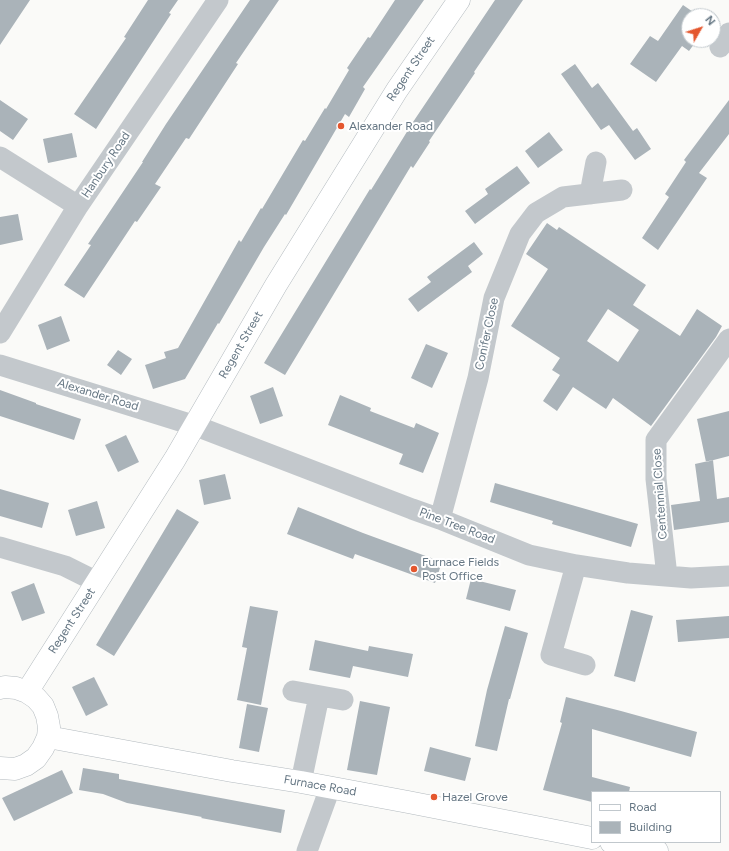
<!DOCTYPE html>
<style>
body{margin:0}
#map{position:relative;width:729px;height:851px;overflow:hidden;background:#fafaf8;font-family:Figtree,sans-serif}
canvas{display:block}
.legend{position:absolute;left:591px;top:791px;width:130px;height:52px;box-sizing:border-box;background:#fff;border:1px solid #c1c8cd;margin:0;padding:5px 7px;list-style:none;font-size:12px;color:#657683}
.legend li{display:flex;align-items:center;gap:8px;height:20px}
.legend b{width:20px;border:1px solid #c1c8cd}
.north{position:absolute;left:681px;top:8px;width:40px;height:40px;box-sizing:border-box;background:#fff;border:1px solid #c1c8cd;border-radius:50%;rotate:51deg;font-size:11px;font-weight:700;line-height:16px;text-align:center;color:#657683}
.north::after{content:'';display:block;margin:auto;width:14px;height:18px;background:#e4572e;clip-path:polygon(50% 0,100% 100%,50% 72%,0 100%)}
</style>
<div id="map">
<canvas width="729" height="851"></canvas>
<ul class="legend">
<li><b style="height:5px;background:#fff"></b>Road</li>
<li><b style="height:11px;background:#aab3b9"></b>Building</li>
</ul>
<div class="north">N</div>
</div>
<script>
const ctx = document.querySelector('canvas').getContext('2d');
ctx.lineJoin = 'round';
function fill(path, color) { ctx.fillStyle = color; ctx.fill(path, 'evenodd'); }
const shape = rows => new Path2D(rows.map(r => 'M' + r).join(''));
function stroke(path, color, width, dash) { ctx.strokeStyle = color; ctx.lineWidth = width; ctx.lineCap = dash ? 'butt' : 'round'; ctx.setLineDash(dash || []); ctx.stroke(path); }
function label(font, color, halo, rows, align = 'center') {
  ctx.font = font + ' Figtree,sans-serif'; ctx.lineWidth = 4; ctx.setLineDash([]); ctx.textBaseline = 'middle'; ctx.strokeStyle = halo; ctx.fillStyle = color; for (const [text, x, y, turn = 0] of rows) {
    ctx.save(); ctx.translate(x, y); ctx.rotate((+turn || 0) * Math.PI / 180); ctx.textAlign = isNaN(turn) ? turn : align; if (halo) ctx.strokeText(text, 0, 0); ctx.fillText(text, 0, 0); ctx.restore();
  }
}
fill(shape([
 [0,0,30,0,0,45],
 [148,0,178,0,169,13,171,14,96,129,74,114,126,38,124,37],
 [250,0,279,0,236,63,238,64,189,139,186,138,155,184,161,187,137,222,135,221,84,298,64,285,91,245,88,244,143,162,142,162,166,124],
 [395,0,424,0,363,87,365,89,349,117,345,114,286,215,285,214,264,247,219,324,218,323,185,379,153,389,145,365,166,358,164,352,178,348,239,240,241,242,261,208,262,209,303,140,305,141,325,108,326,109,349,70,347,68,368,37,370,38],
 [495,0,523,0,474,72,475,73,429,141,430,142,413,168,411,166,285,375,264,363,370,189,371,190,413,122],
 [683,5,699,16,689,16,689,40,697,40,689,51,682,46,656,82,630,64,650,36,658,41],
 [575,64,592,88,598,83,633,131,637,128,651,149,635,160,609,125,601,130,561,74],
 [0,100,28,119,13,140,0,131],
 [729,100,729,134,699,173,707,178,658,250,642,238,669,197,665,194,686,162,684,160],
 [549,132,563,150,538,168,525,151],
 [72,133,77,157,48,163,43,139],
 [517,166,530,183,475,224,465,211,488,194,485,189],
 [18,214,23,240,0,245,0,217],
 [547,223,557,230,559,227,646,285,633,305,680,336,697,309,722,326,716,337,651,426,613,398,606,409,573,387,557,411,543,401,560,375,552,370,560,358,511,326,548,269,526,254],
 [608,309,639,330,618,362,587,341],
 [474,242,483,254,468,266,472,272,418,312,408,299,431,282,427,277],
 [61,316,70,341,47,350,38,325],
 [426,344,448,353,432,388,411,378],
 [118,350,132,359,121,375,107,365],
 [273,387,283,416,260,424,250,396],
 [0,390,36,403,36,404,81,419,74,440,0,416],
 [340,395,371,408,370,411,414,428,416,423,439,433,423,473,399,464,403,454,328,425],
 [729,411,729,456,706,462,697,419],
 [126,435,139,462,118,472,105,445],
 [713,460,717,499,729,497,729,522,674,530,671,505,700,501,695,464],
 [225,474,231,499,204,505,199,480],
 [495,483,638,524,631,547,552,524,553,521,490,502],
 [0,489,49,503,42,528,0,516],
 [97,501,105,528,76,536,68,510],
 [298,507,363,533,442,562,435,583,355,554,353,559,287,534],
 [177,509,199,522,114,656,96,645],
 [471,579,516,590,510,611,466,599],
 [34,583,45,613,22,621,11,592],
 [250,606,278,611,261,705,237,700,247,648,242,647],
 [631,610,653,616,635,682,614,676],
 [729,616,729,638,678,642,676,620],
 [505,626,528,633,510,699,509,699,497,751,475,746,487,690],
 [315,640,368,651,369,646,413,654,408,677,353,666,350,678,309,670],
 [94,677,108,705,86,716,72,687],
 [566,697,621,711,697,732,691,757,592,729,592,777,630,787,629,792,592,792,592,802,543,790,562,723,560,722],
 [360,701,390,707,377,775,347,770],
 [247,704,268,708,259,752,239,748],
 [430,747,471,758,465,781,424,771],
 [83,768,119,774,119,779,285,810,281,833,201,818,202,817,127,803,103,794,79,790],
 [62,770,73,793,14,821,2,798]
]), '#aab3b9');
const secondary = shape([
 [0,688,5,687,16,688,27,692,36,698,43,706,47,716,49,727,48,737,43,748,36,758,26,765,15,769,0,768],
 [27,692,175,459,276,285,397,90,459,0],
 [48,737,232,771,301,782,408,802,592,838],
 [611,842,657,851]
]);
stroke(secondary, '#b3babf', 23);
stroke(shape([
 [720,47,729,33],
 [0,157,78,206],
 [590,194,596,162],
 [0,333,78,206,218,0],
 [0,365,196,426,412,509,440,519,529,555,576,565,628,573,691,578,729,576],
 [440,519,478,378,494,298,520,234,536,213,563,197,622,190],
 [0,547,65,566,97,582],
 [576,565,551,655,585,665],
 [667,576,656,479,656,440,729,339],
 [293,691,343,700],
 [301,782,319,696],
 [307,851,330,788]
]), '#c3c8cc', 21);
stroke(secondary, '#fff', 22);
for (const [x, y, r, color] of [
 [341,126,4,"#e4572e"],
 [414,569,4,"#e4572e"],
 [434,797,4,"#e4572e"]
]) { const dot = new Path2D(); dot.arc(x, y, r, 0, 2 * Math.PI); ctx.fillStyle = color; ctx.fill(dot); stroke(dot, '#fff', 1.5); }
label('12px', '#657683', '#fff', [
 ["Regent Street",411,69,-56],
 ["Hanbury Road",106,165,-56],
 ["Conifer Close",487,334,-78],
 ["Regent Street",241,345,-60],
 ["Alexander Road",98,395,17],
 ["Centennial Close",660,494,-94],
 ["Pine Tree Road",457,526,21],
 ["Regent Street",72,621,-57],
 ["Furnace Road",320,786,10]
]);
label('12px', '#657683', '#fff', [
 ["Alexander Road",349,126],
 ["Furnace Fields",422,562],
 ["Post Office",422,576],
 ["Hazel Grove",442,797]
], 'left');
</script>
